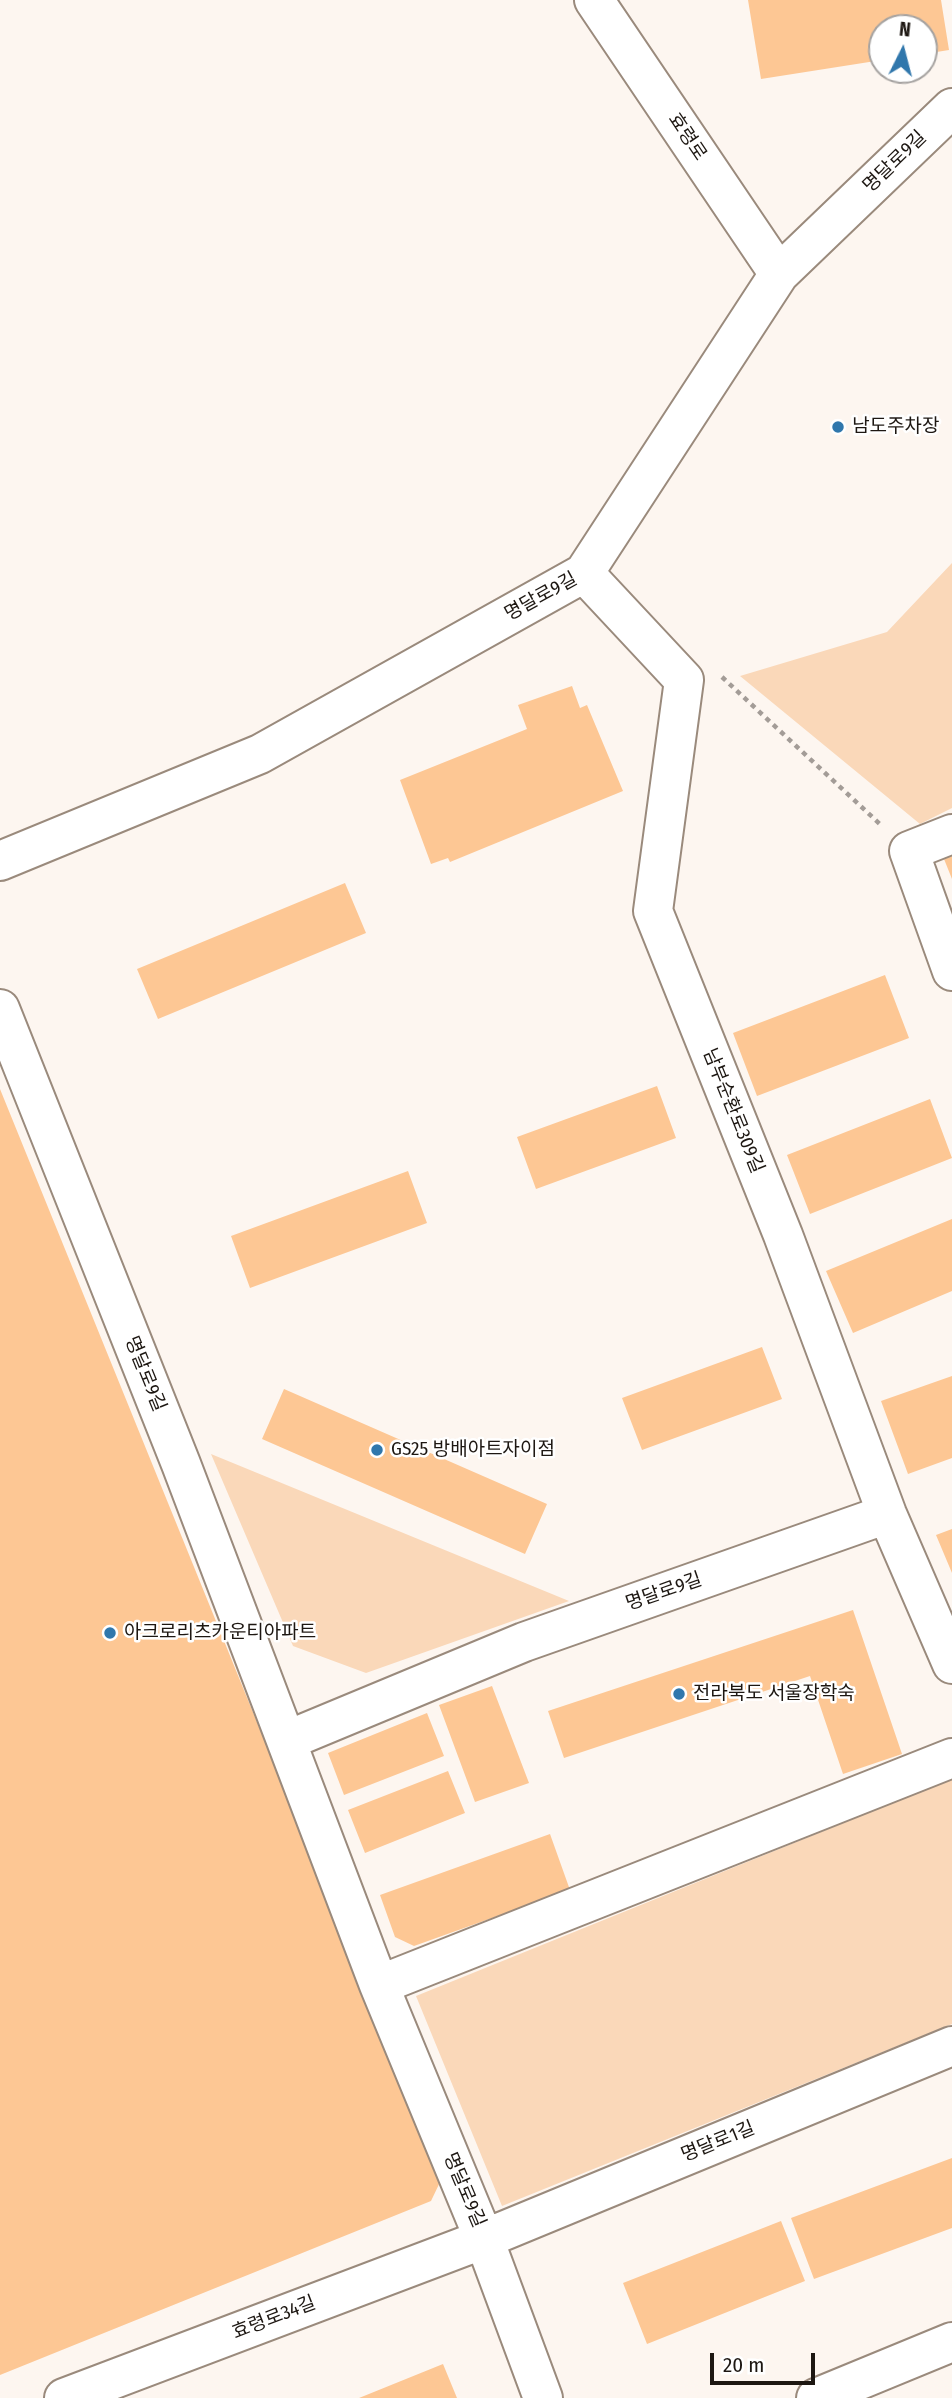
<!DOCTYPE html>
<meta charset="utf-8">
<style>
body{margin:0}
#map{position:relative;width:952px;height:2398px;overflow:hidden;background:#fdf6f0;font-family:"Fira Sans Condensed",sans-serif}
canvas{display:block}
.north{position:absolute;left:868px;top:14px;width:70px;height:70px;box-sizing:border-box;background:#fff;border:2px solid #a5a2a0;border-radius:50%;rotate:6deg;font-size:19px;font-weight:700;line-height:28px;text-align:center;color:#1d1712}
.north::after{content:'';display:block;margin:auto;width:24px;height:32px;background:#3077ac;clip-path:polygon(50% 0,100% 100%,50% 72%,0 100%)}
.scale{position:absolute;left:710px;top:2353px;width:105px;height:32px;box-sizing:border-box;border:4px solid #1d1712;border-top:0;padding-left:9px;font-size:21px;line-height:24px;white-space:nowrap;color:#1d1712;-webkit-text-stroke:5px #fff;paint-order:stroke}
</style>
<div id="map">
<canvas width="952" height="2398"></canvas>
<div class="north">N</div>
<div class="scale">20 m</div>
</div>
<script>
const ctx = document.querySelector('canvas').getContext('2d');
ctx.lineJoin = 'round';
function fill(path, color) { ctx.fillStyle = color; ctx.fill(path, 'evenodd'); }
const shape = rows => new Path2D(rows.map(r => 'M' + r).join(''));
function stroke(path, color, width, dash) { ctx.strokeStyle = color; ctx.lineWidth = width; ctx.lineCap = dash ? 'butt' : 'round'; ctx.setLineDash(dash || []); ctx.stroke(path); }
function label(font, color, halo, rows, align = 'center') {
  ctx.font = font + ' "Fira Sans Condensed","Noto Sans KR",sans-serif'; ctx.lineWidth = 5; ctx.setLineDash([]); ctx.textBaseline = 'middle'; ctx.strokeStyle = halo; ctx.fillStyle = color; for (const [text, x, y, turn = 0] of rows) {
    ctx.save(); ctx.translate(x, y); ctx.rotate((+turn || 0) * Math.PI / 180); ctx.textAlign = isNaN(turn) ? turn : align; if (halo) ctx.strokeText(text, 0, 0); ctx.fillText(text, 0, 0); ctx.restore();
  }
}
fill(shape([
 [952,563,952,808,920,824,740,676,887,632],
 [211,1454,569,1601,366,1673,293,1646],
 [952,1779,952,2024,502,2206,416,1996]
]), '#fad8b9');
fill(shape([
 [748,0,941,0,949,50,924,54,924,28,882,28,882,60,761,79],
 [572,686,580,708,587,705,623,791,450,862,448,858,431,864,400,780,527,729,518,705],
 [952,856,952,879,944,859],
 [345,883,366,933,158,1019,137,969],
 [885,975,909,1038,757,1096,733,1033],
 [657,1086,676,1138,536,1189,517,1137],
 [0,1089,442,2178,431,2201,0,2375],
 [930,1099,952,1158,810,1214,787,1155],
 [408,1171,427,1223,250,1288,231,1236],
 [952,1219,952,1291,853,1333,826,1271],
 [762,1347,782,1399,642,1450,622,1398],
 [952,1376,952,1458,908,1474,881,1401],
 [284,1389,547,1504,525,1554,262,1439],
 [952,1529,952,1573,936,1535],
 [853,1610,902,1754,843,1774,810,1676,564,1758,548,1711],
 [492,1686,529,1783,475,1802,439,1705],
 [427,1713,444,1756,344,1795,328,1753],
 [448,1771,465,1813,365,1853,348,1810],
 [550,1834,570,1890,414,1946,395,1937,380,1895],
 [952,2158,952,2228,814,2279,791,2218],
 [781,2221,805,2281,647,2344,623,2283],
 [443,2364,457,2398,359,2398]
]), '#fdc794');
const street = shape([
 [594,0,779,274],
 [584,573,684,680,653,911,783,1235,887,1514,952,1664],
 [952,834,909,851,952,971],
 [0,861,260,754,584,573,779,274,952,108],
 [0,1009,181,1464,379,1985,484,2239,543,2398],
 [288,1740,524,1642,887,1514],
 [379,1985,952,1758],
 [64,2398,484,2239,952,2046],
 [816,2398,952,2342]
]);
stroke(street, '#9a8a7c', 42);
stroke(shape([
 [722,677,882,826]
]), '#a39c97', 4.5, [5, 5]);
stroke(street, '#fff', 38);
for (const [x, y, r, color] of [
 [838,427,7,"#3077ac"],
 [377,1450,7,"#3077ac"],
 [110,1633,7,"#3077ac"],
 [679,1694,7,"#3077ac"]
]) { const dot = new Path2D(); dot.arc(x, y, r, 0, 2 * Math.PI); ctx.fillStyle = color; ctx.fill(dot); stroke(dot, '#fff', 2.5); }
label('19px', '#1d1712', '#fff', [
 ["효령로",687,137,56],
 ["명달로9길",895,162,-44],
 ["명달로9길",541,597,-29],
 ["남부순환로309길",733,1111,68],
 ["명달로9길",145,1374,68],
 ["명달로9길",664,1592,-19],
 ["명달로1길",718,2142,-22],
 ["명달로9길",464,2190,67],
 ["효령로34길",274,2318,-21]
]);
label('19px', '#1d1712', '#fff', [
 ["남도주차장",852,427],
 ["GS25 방배아트자이점",391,1450],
 ["아크로리츠카운티아파트",124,1633],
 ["전라북도 서울장학숙",693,1694]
], 'left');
</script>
